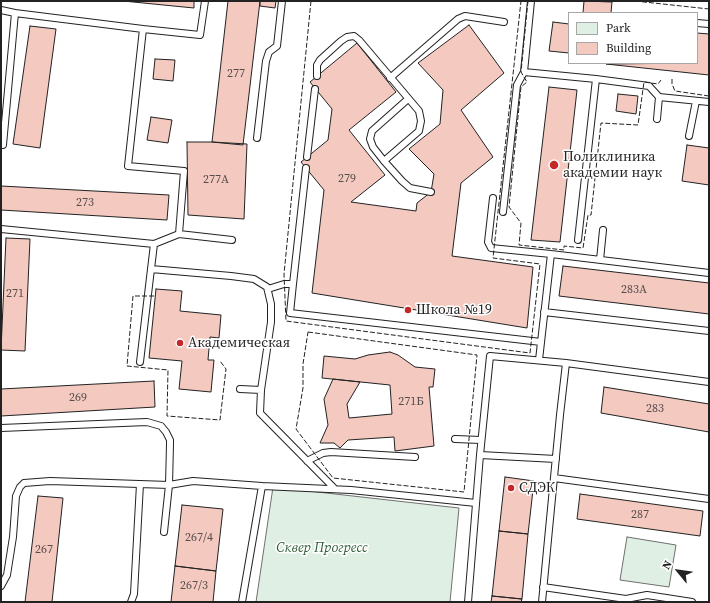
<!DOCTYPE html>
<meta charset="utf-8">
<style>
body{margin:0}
#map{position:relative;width:710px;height:603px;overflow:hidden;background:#fff;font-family:"Source Serif 4",serif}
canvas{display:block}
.frame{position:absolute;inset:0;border:2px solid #222;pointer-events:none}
.legend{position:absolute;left:568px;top:12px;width:130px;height:52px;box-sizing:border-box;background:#fff;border:1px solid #a7a7a7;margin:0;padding:5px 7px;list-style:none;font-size:12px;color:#222}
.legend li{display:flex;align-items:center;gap:8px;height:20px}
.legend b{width:20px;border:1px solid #a7a7a7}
.north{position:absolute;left:658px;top:551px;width:40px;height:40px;-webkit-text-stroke:3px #fff;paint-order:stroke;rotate:299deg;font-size:11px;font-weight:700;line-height:16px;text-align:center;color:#222}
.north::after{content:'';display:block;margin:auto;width:14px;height:18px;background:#222;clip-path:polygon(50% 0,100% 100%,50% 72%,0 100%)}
</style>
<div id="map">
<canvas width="710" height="603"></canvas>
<div class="frame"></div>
<ul class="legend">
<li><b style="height:11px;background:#e0efe3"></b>Park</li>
<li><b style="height:11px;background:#f3c9c0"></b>Building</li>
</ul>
<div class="north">N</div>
</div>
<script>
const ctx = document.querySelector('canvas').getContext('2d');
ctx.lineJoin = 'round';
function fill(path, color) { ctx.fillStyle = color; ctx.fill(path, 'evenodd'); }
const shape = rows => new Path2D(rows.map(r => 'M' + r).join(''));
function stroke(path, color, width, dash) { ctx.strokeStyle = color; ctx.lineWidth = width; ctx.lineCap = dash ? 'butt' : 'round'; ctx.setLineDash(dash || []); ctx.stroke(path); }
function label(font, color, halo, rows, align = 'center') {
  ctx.font = font + ' "Source Serif 4",serif'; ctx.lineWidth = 3; ctx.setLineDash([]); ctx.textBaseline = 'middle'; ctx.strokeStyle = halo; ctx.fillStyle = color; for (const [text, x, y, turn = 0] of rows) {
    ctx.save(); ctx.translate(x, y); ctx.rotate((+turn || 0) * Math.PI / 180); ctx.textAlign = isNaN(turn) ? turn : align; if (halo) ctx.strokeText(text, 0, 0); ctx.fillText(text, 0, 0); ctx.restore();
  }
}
const green = shape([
 [273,487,459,508,450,602,256,602,273,487],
 [627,537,676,545,669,587,620,580,627,537]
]);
fill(green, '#e0efe3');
stroke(green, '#6f6f6f', 1);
const building = shape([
 [123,1,194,1,194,8,123,1],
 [228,1,260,1,243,145,212,142,228,1],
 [260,1,276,1,275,8,260,6,260,1],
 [584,1,612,2,611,13,583,13,584,1],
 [553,22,569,24,569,53,549,51,553,22],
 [469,25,504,73,461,110,493,157,461,183,452,256,533,267,527,328,312,293,324,190,301,162,328,140,332,109,310,82,357,43,396,92,349,130,385,175,351,202,416,211,417,203,431,192,434,174,409,149,440,124,443,90,418,63,469,25],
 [30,26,56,29,40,148,13,144,30,26],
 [697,33,709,34,709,75,606,64,697,63,697,33],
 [155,59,175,60,173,81,153,79,155,59],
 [549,87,577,90,560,242,531,240,549,87],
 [618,94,638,96,636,114,616,111,618,94],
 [151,117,172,120,168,143,147,140,151,117],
 [187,142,212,142,247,144,244,219,188,215,187,142],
 [687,145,709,148,709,185,682,181,687,145],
 [1,186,169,195,167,220,1,210,1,186],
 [6,238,30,239,25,351,1,350,6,238],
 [563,266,709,283,709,314,559,296,563,266],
 [156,289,182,291,180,311,221,315,219,338,210,337,208,360,214,360,211,392,179,389,182,361,149,358,156,289],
 [390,352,398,355,415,367,435,369,433,387,429,387,434,446,395,451,394,437,348,440,340,448,334,443,320,443,328,425,324,399,333,379,360,382,347,404,349,418,392,414,390,385,322,378,324,356,355,359,368,355,390,352],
 [154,381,155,407,1,416,1,389,154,381],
 [604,387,709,404,709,432,601,413,604,387],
 [505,477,534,481,528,534,499,531,505,477],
 [580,494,703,511,700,536,577,519,580,494],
 [38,496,63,498,52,602,25,602,38,496],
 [182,505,223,509,216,571,175,566,182,505],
 [499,531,528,534,522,599,492,596,499,531],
 [175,566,216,571,213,602,171,602,175,566],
 [492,596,522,599,521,602,491,602,492,596]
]);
fill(building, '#f3c9c0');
stroke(building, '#222', 1);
const lane = shape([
 [531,1,524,72,596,79,578,240],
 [1,10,15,13],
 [697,23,709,24],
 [317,76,317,65,320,60,341,41,347,37,354,36,359,40,419,111,421,121,419,131,384,161,402,181,410,188,431,192],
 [390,78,458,19,465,16,504,22],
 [596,79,649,86,659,97,709,102],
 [657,119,659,97],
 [689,136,696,101],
 [257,138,266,61,269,52,277,46,282,1],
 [1,145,3,145,15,13,143,29],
 [307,157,315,89],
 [384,161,373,147,370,139,372,131,408,99],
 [493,198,488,242,491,248,551,254,709,273],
 [503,212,517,85,524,72],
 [1,229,154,244,179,234,232,240],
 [179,234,184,171,128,166,143,29,200,35,205,1],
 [154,244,151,269,231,276,254,279,267,287,271,304,271,322,261,390,260,413,335,489],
 [600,260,603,230],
 [293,284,306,168],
 [268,289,284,284,293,284,290,313,541,342],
 [544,312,709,331],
 [539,360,551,254],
 [140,362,151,269],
 [240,389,261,390],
 [1,428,147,422,161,426,166,432,170,440,170,444,169,485,164,532],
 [455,439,481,440],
 [480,455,490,356,566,363,709,382],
 [307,461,323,453,331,452,415,457],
 [554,478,709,499],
 [1,586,7,575,13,537,16,496,20,487,24,483,50,481,169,485,193,481,262,486,351,490,476,503],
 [543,587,626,599,647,595,692,602],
 [131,602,134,594,140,484],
 [242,602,262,486],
 [468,602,480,455,556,459],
 [542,602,560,415,566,363]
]);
stroke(lane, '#222', 8);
stroke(lane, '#fff', 6);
stroke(shape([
 [311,1,284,274,286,321,530,353,540,264,493,258,521,1],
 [528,1,521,72,527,82,521,87,509,207,521,223,519,245,564,250,564,246,583,248,588,215,591,215,601,123,638,125,644,82,658,84,661,80],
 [635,1,709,9],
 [672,79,672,84,675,91,709,96],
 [154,296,133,296,127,366,168,370,167,416,220,420,226,369,220,361],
 [308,332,477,355,464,492,333,478,296,429,303,388,303,364,308,332]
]), '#222', 1, [5, 2]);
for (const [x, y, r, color] of [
 [554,165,5,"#c62828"],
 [408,310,4,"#c62828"],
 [180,343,4,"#c62828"],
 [511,488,4,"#c62828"]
]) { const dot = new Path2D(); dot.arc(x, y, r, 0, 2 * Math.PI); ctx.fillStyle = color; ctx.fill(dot); stroke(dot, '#fff', 1.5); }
label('12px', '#564c4a', null, [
 ["277",236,74],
 ["279",347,179],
 ["277А",216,180],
 ["273",85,203],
 ["283А",634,290],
 ["271",15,294],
 ["269",78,398],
 ["271Б",411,402],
 ["283",655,409],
 ["287",640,515],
 ["267/4",199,538],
 ["267",44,550],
 ["267/3",194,586]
]);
label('14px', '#222', '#fff', [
 ["Поликлиника",563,157],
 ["академии наук",563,173],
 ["Школа №19",416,310],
 ["Академическая",188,343],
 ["СДЭК",519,488]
], 'left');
label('italic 14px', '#2f5e38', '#fff', [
 ["Сквер Прогресс",322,548]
]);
</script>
